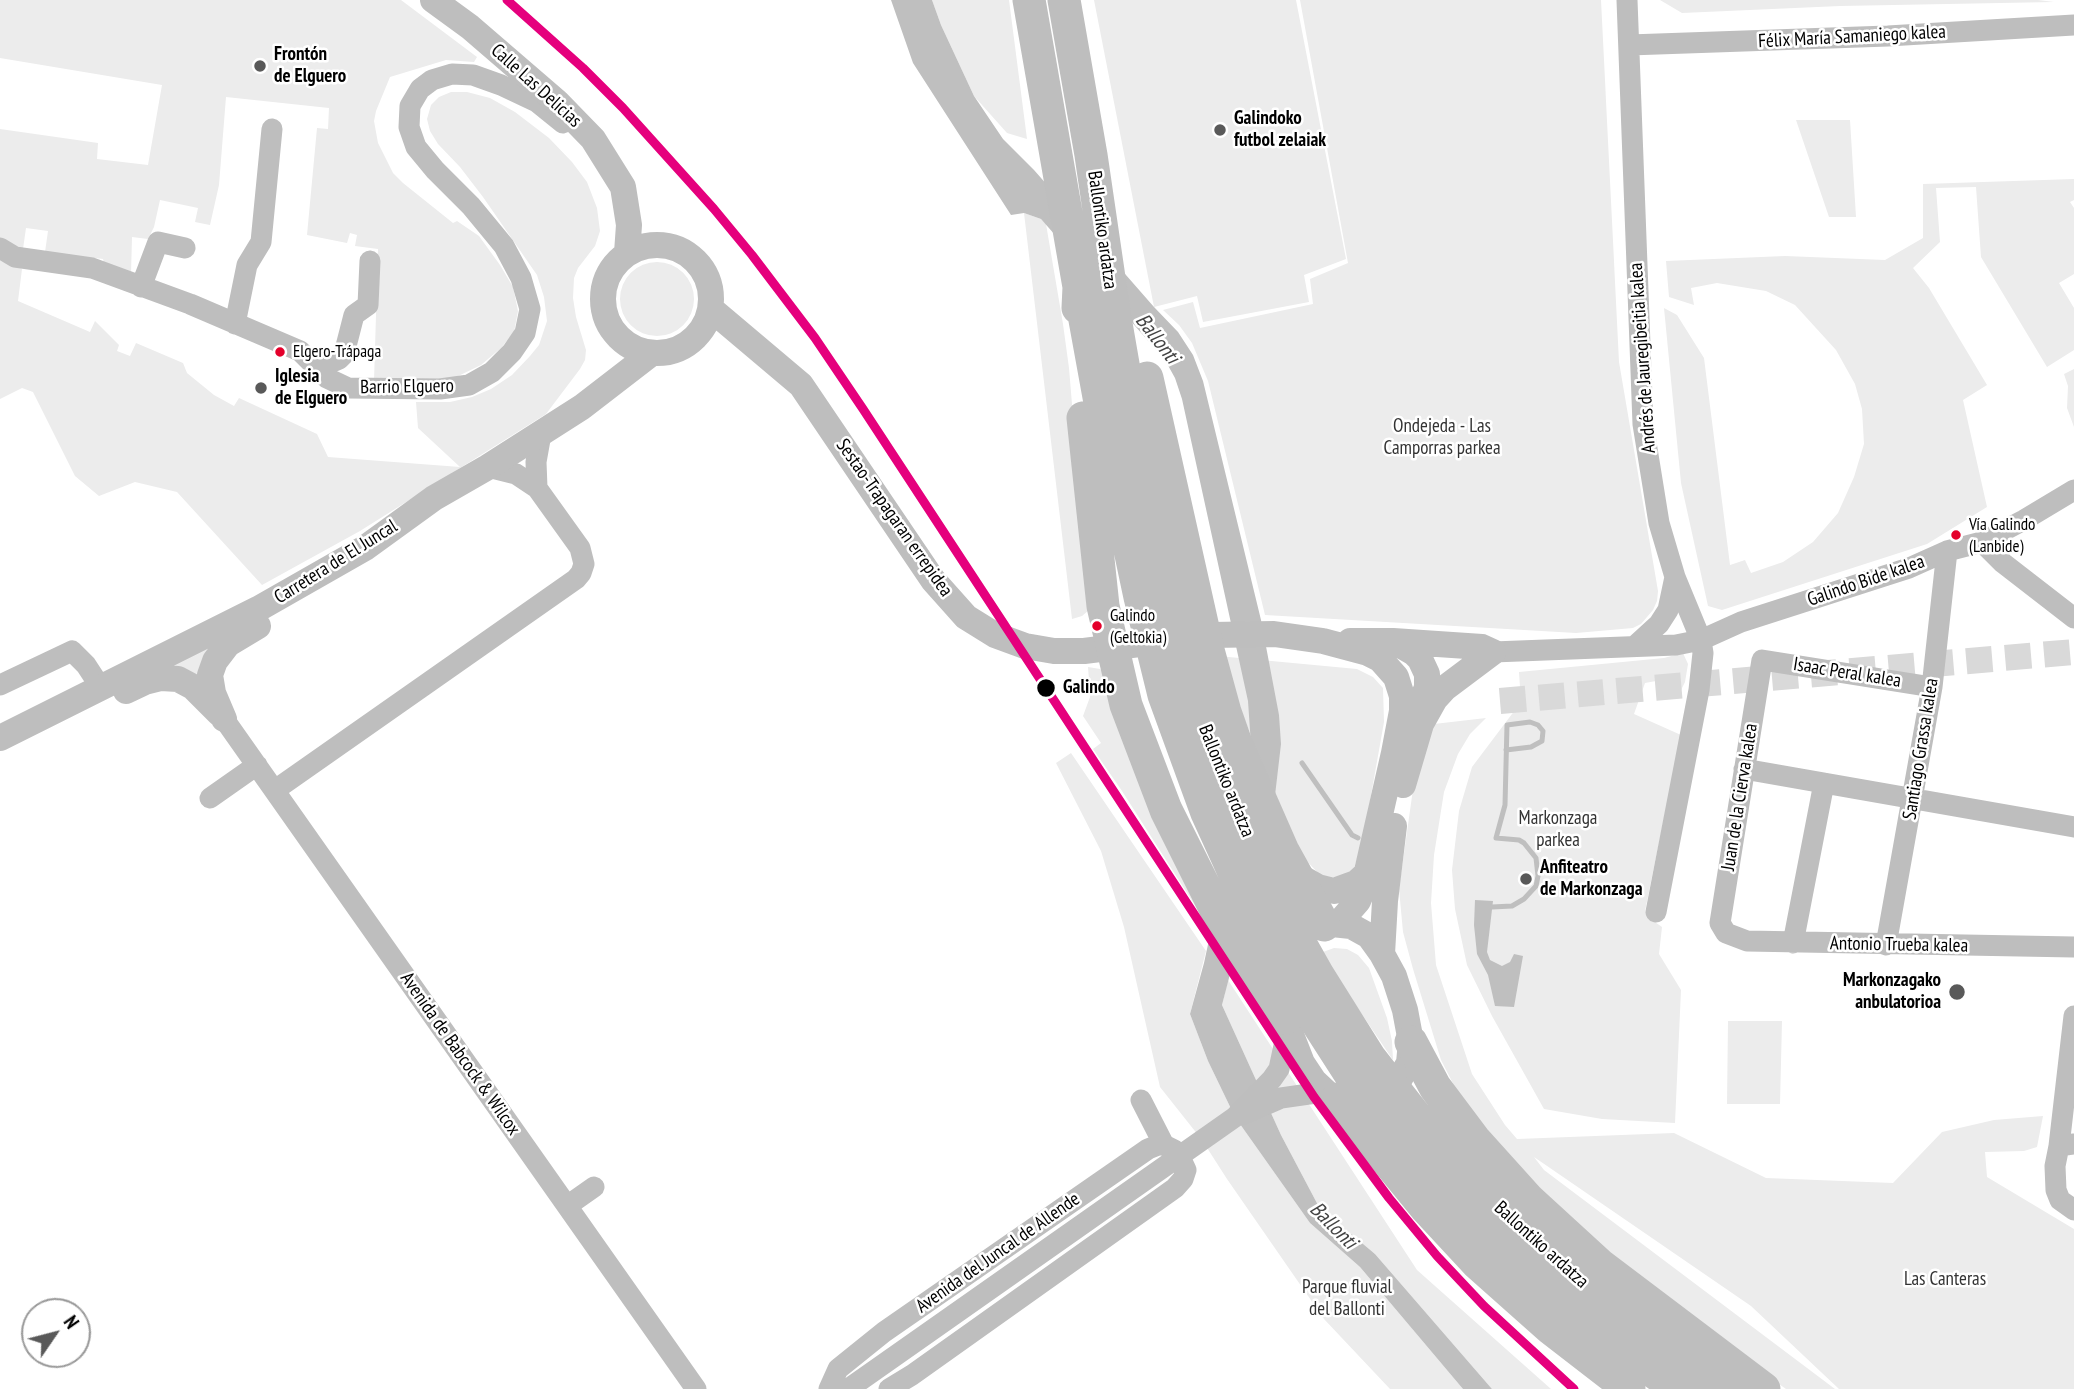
<!DOCTYPE html>
<meta charset="utf-8">
<style>
body{margin:0}
#map{position:relative;width:2074px;height:1389px;overflow:hidden;background:#fff;font-family:"PT Sans Narrow",sans-serif}
canvas{display:block}
.north{position:absolute;left:21px;top:1298px;width:70px;height:70px;box-sizing:border-box;background:#fff;border:2px solid #999;border-radius:50%;rotate:55deg;font-size:19px;font-weight:700;line-height:28px;text-align:center;color:#000}
.north::after{content:'';display:block;margin:auto;width:24px;height:32px;background:#595959;clip-path:polygon(50% 0,100% 100%,50% 72%,0 100%)}
</style>
<div id="map">
<canvas width="2074" height="1389"></canvas>
<div class="north">N</div>
</div>
<script>
const ctx = document.querySelector('canvas').getContext('2d');
ctx.lineJoin = 'round';
function fill(path, color) { ctx.fillStyle = color; ctx.fill(path, 'evenodd'); }
const shape = rows => new Path2D(rows.map(r => 'M' + r).join(''));
function stroke(path, color, width, dash) { ctx.strokeStyle = color; ctx.lineWidth = width; ctx.lineCap = dash ? 'butt' : 'round'; ctx.setLineDash(dash || []); ctx.stroke(path); }
function label(font, color, halo, rows, align = 'center') {
  ctx.font = font + ' "PT Sans Narrow",sans-serif'; ctx.lineWidth = 5; ctx.setLineDash([]); ctx.textBaseline = 'middle'; ctx.strokeStyle = halo; ctx.fillStyle = color; for (const [text, x, y, turn = 0] of rows) {
    ctx.save(); ctx.translate(x, y); ctx.rotate((+turn || 0) * Math.PI / 180); ctx.textAlign = isNaN(turn) ? turn : align; if (halo) ctx.strokeText(text, 0, 0); ctx.fillText(text, 0, 0); ctx.restore();
  }
}
fill(shape([
 [0,0,401,0,477,57,474,62,446,60,390,77,376,111,374,121,378,143,393,173,403,183,453,223,457,221,479,236,500,265,513,287,518,311,514,332,501,348,481,365,452,379,374,381,378,249,355,246,357,235,350,233,347,243,307,235,317,128,328,129,329,108,226,97,219,185,210,225,195,222,198,208,160,200,154,227,148,239,132,237,131,274,105,267,103,259,45,252,48,231,26,228,23,249,0,240,0,129,98,143,97,159,148,165,162,85,0,58],
 [932,0,1009,0,1027,139,1007,133,974,96,941,25],
 [1094,0,1296,0,1346,259,1304,275,1309,302,1203,322,1197,296,1154,307],
 [1300,0,1601,0,1619,362,1658,591,1657,601,1653,610,1641,624,1633,628,1576,633,1265,615,1208,381,1192,343,1179,325,1163,310,1193,302,1200,328,1313,304,1310,279,1348,263],
 [1660,0,2038,0,2054,2,1840,6,1682,13],
 [451,92,467,92,490,98,515,112,549,138,572,162,587,182,597,208,600,231,595,246,578,268,574,278,573,298,576,317,586,350,585,360,580,369,546,414,360,531,262,585,177,492,135,482,99,496,75,476,33,392,22,388,0,399,0,257,22,269,18,301,90,332,95,321,119,345,117,351,130,356,136,343,183,363,187,373,214,395,234,406,239,398,317,434,328,457,460,467,418,428,416,402,450,402,472,397,491,389,512,375,530,356,539,345,547,321,544,297,537,275,483,197,460,167,438,144,430,131,427,119,431,105,439,97],
 [1796,120,1850,120,1856,217,1829,217],
 [2074,179,2074,200,2070,202,2074,208,2074,274,2059,283,2074,308,2074,350,2047,367,1981,257,1976,187,1936,188,1940,242,1913,268,1929,288,1987,385,1963,400,1987,507,1927,544,1722,610,1708,606,1681,483,1664,308,1677,315,1704,358,1730,565,1745,560,1751,573,1783,562,1813,542,1838,513,1854,477,1864,444,1862,409,1855,384,1836,350,1795,305,1766,291,1717,283,1691,288,1694,305,1669,297,1666,261,1785,256,1885,260,1923,238,1923,184],
 [1024,213,1041,219,1046,224,1063,324,1069,368,1089,610,1082,616,1072,619],
 '620 299a37 37 0 1 1 74 0a37 37 0 1 1-74 0Z',
 [2074,369,2074,427,2067,408,2068,386,2064,374],
 [209,646,200,677,171,665],
 [1683,653,1688,664,1685,682,1681,690,1656,681,1645,683,1634,714,1681,735,1645,911,1652,920,1662,927,1659,954,1681,990,1675,1123,1602,1119,1544,1109,1492,1016,1467,965,1455,909,1452,870,1459,811,1472,767,1521,702,1519,672,1664,658],
 [1218,656,1357,669,1373,677,1383,688,1384,722,1365,829,1354,869,1347,875,1330,878,1321,876,1301,855],
 [1088,667,1100,669,1107,673,1203,918,1122,791,1093,749,1101,743,1083,716,1090,697,1089,690,1084,685,1089,680],
 [1486,718,1470,734,1458,754,1444,792,1434,855,1431,903,1436,965,1472,1074,1505,1125,1517,1139,1674,1133,1766,1178,1893,1183,1942,1132,1994,1120,2043,1116,2037,1147,2024,1151,1985,1152,1987,1177,2074,1229,2074,1389,1839,1389,1751,1306,1534,1157,1544,1170,1835,1389,1786,1389,1599,1257,1463,1103,1441,1060,1413,969,1403,932,1399,889,1414,782,1434,724],
 [1071,753,1206,951,1190,1014,1208,1061,1235,1117,1310,1223,1360,1267,1463,1389,1390,1389,1324,1319,1227,1179,1202,1140,1160,1087,1124,927,1101,851,1056,763],
 [1334,948,1347,949,1358,955,1369,968,1387,1018,1392,1041,1393,1060,1342,985,1323,952],
 [1228,980,1417,1270,1551,1389,1492,1389,1375,1254,1319,1207,1281,1135,1222,1005],
 [1728,1021,1782,1021,1780,1104,1727,1104]
]), '#ececec');
fill(shape([
 [891,0,932,0,941,25,974,96,1003,139,1034,170,1154,307,1178,332,1193,355,1203,381,1261,620,1279,715,1281,744,1274,804,1222,1005,1281,1135,1319,1207,1375,1254,1492,1389,1463,1389,1360,1267,1310,1223,1235,1117,1208,1061,1190,1014,1204,963,1251,745,1248,701,1182,399,1175,378,1165,360,1041,219,1024,213,1011,215,913,63],
 [1475,900,1493,901,1487,952,1490,960,1502,966,1510,962,1514,954,1523,956,1514,1007,1495,1006,1488,975,1477,954,1474,925]
]), '#bfbfbf');
stroke(shape([
 [1302,763,1352,835,1358,838],
 [1492,907,1512,906,1524,899,1536,886,1538,876,1536,858,1524,843,1519,840,1496,838,1505,805,1507,725,1530,722,1538,725,1543,731,1542,741,1531,747,1506,750]
]), '#bfbfbf', 5);
stroke(shape([
 [1500,701,2074,652]
]), '#d9d9d9', 26, [26, 13]);
stroke(shape([
 [1627,0,1643,424,1659,523,1675,577,1701,640,1703,653,1699,690,1656,912],
 [1629,45,1888,36,2074,25],
 [0,248,15,257,92,268,190,304,300,351,327,378,348,388,440,389,469,385,492,372,512,352,525,333,530,309,521,278,504,246,471,206,435,170,416,147,409,127,410,106,420,89,432,80,452,74,473,75,501,85,537,102,563,123],
 [141,287,158,242,185,248],
 [235,324,247,265,261,242,272,129],
 [314,365,332,362,339,359,344,354,354,315,368,305,370,261],
 [537,488,536,462,541,434],
 [1982,542,2003,563,2074,618],
 [1636,645,1659,624,1668,610,1675,577],
 [1493,652,1676,645,1701,640,1741,622,1909,568,1947,551,1982,542,2024,520,2074,490],
 [0,685,72,651,86,665,101,688],
 [1932,687,1762,660,1720,923,1726,933,1747,941,2074,947],
 [224,719,696,1389],
 [1744,769,2074,827],
 [275,790,576,579,581,573,584,564,580,548,537,488,516,474,488,467],
 [210,798,257,765],
 [1793,943,1824,783],
 [1886,945,1932,687,1947,551],
 [1141,1100,1164,1145],
 [1244,1114,1281,1098,1316,1093,1329,1095],
 [2074,1144,2059,1146,2055,1166,2056,1190,2060,1200,2074,1210],
 [2059,1146,2074,1016],
 [567,1206,594,1187],
 [829,1389,838,1369,884,1332,1148,1149,1158,1145,1164,1145,1174,1150,1179,1155,1186,1170,1183,1179,1175,1188,912,1375,889,1389],
 [848,1389,1235,1117,1272,1079,1279,1069,1288,1027]
]), '#bebebe', 21);
stroke(shape([
 [433,0,470,27,557,102,593,139,623,187,629,225,627,253],
 '603 299a54 54 0 1 1 108 0a54 54 0 1 1-108 0Z',
 [711,309,801,385,933,580,966,617,995,635,1025,646,1054,651,1084,651,1211,635,1274,634,1323,641,1368,653,1380,659,1396,677,1402,696,1402,711,1394,753,1363,889,1358,901,1338,924],
 [1350,641,1393,641,1482,647,1493,652,1445,688,1435,699,1421,724,1403,785],
 [1395,642,1414,653,1420,659,1427,674,1427,688,1416,712],
 [126,691,145,682,161,678,178,679,193,687,219,713],
 [224,719,213,693,210,675,215,661,228,644,258,626],
 [0,738,258,609,365,548,434,498,488,467,582,407,652,353],
 [1295,874,1318,887,1334,891,1356,883,1367,873],
 [1332,924,1351,926,1369,936,1382,954,1394,976,1405,1010,1411,1042,1409,1063,1399,1080,1391,1088,1385,1092,1366,1099,1337,1099,1329,1095,1314,1081,1302,1063,1288,1027,1280,991,1280,965,1288,945,1304,932,1314,927,1332,924],
 [1382,954,1385,901,1394,826]
]), '#bebebe', 26);
stroke(shape([
 [1029,0,1079,287,1078,308],
 [1064,0,1091,155,1114,312,1162,589,1191,693,1232,802,1278,904,1318,975,1370,1058,1438,1145,1530,1240,1600,1297,1698,1372,1723,1389],
 [1079,287,1107,441,1140,597,1164,695,1207,813,1253,914,1307,1007,1352,1077,1423,1165,1507,1254,1583,1320,1677,1389],
 [1147,378,1208,650,1225,712,1237,746,1283,851,1324,925],
 [1083,418,1103,606,1126,705,1166,810,1223,924,1286,1018],
 [1411,1042,1435,1087,1474,1139,1529,1200,1600,1265,1764,1389],
 [1337,1099,1426,1208,1478,1264,1550,1328,1629,1389]
]), '#bebebe', 33);
stroke(shape([
 [507,0,583,68,623,108,714,209,752,255,815,338,863,409,1314,1097,1389,1198,1437,1256,1484,1306,1574,1389]
]), '#e5007d', 9);
for (const [x, y, r, color] of [
 [260,66,7,"#595959"],
 [1220,130,7,"#595959"],
 [280,352,6,"#e4002b"],
 [261,388,7,"#595959"],
 [1956,535,6,"#e4002b"],
 [1097,626,6,"#e4002b"],
 [1046,688,10,"#000"],
 [1526,879,7,"#595959"],
 [1957,992,9,"#595959"]
]) { const dot = new Path2D(); dot.arc(x, y, r, 0, 2 * Math.PI); ctx.fillStyle = color; ctx.fill(dot); stroke(dot, '#fff', 2.5); }
label('17px', '#000', '#fff', [
 ["Elgero-Trápaga",293,352],
 ["Vía Galindo",1969,525],
 ["(Lanbide)",1969,547],
 ["Galindo",1110,616],
 ["(Geltokia)",1110,638]
], 'left');
label('19px', '#000', '#fff', [
 ["Félix María Samaniego kalea",1852,37,-3],
 ["Calle Las Delicias",536,86,42],
 ["Ballontiko ardatza",1102,230,82],
 ["Andrés de Jauregibeitia kalea",1643,358,-94],
 ["Barrio Elguero",407,387,-1],
 ["Sestao-Trapagaran errepidea",894,518,55],
 ["Carretera de El Juncal",336,562,-32],
 ["Galindo Bide kalea",1866,581,-19],
 ["Isaac Peral kalea",1847,673,9],
 ["Santiago Grassa kalea",1921,749,-81],
 ["Ballontiko ardatza",1226,781,68],
 ["Juan de la Cierva kalea",1740,797,-81],
 ["Antonio Trueba kalea",1899,945,1],
 ["Avenida de Babcock & Wilcox",460,1054,55],
 ["Ballontiko ardatza",1541,1245,42],
 ["Avenida del Juncal de Allende",998,1253,-35]
]);
label('bold 19px', '#000', '#fff', [
 ["Frontón",274,55],
 ["de Elguero",274,77],
 ["Galindoko",1234,119],
 ["futbol zelaiak",1234,141],
 ["Iglesia",275,377],
 ["de Elguero",275,399],
 ["Anfiteatro",1540,868],
 ["de Markonzaga",1540,890],
 ["Markonzagako",1941,981,"right"],
 ["anbulatorioa",1941,1003,"right"]
], 'left');
label('19px', '#333', '#fff', [
 ["Ondejeda - Las",1442,427],
 ["Camporras parkea",1442,449],
 ["Markonzaga",1558,819],
 ["parkea",1558,841],
 ["Las Canteras",1945,1280],
 ["Parque fluvial",1347,1288],
 ["del Ballonti",1347,1310]
]);
label('bold 19px', '#000', '#fff', [
 ["Galindo",1063,688]
], 'left');
label('italic 21px', '#444', '#fff', [
 ["Ballonti",1157,339,52],
 ["Ballonti",1333,1226,45]
]);
</script>
